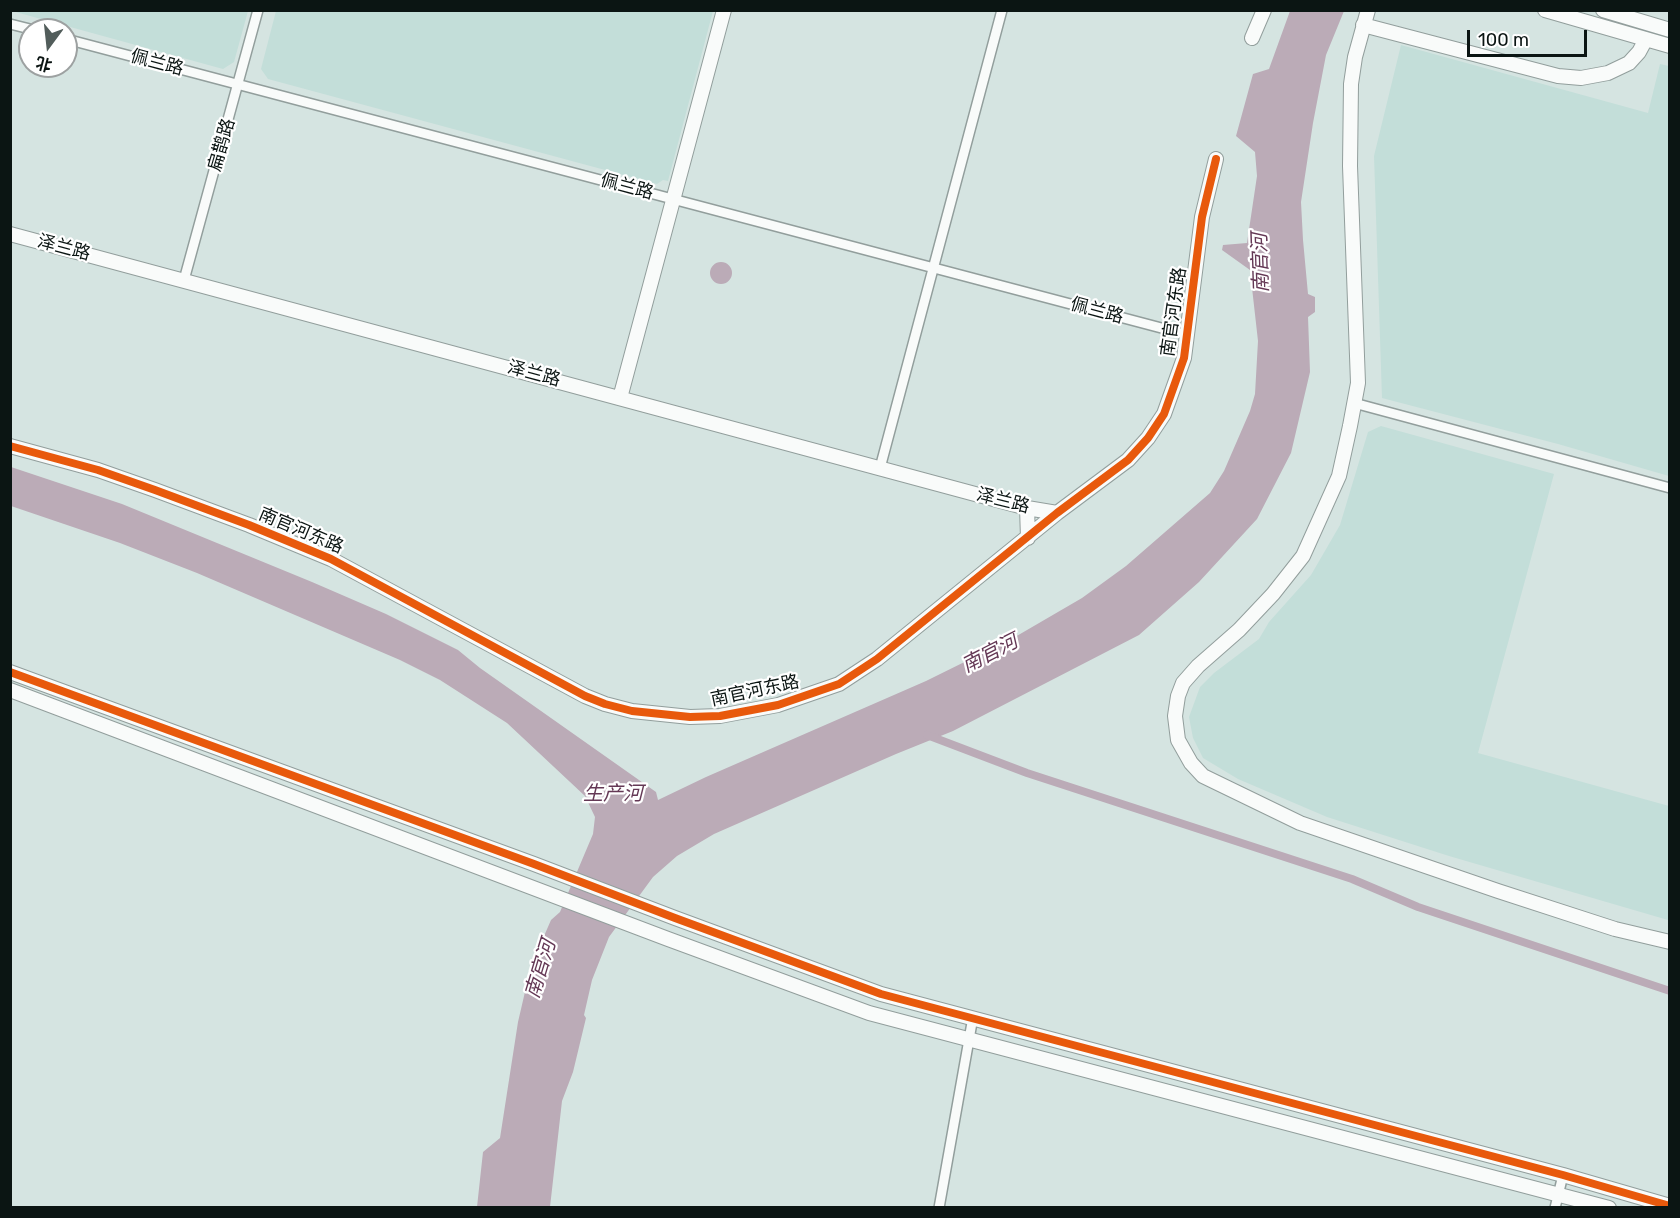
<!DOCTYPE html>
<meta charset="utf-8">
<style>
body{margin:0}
#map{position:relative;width:1680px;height:1218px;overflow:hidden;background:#d5e4e1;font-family:Rubik,"Noto Sans SC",sans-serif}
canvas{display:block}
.frame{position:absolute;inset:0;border:12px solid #0b1513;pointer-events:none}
.north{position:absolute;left:18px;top:18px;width:60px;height:60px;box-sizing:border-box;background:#fff;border:2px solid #9da1a1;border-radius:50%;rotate:195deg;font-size:16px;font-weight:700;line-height:24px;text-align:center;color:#0b1513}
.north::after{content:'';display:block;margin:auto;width:21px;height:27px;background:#525d5b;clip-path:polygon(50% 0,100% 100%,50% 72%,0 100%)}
.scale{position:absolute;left:1467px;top:30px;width:120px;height:27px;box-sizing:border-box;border:3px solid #0b1513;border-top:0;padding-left:8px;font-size:18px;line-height:21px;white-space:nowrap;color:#0b1513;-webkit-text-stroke:4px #fff;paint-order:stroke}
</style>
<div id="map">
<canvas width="1680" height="1218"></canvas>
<div class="frame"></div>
<div class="north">北</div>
<div class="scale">100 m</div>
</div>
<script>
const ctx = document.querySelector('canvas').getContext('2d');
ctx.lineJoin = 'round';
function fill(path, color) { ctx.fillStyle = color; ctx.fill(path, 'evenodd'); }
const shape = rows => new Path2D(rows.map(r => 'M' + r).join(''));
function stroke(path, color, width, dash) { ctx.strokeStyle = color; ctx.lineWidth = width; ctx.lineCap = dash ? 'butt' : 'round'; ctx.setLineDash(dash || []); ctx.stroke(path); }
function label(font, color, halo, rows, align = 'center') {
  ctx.font = font + ' Rubik,"Noto Sans SC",sans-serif'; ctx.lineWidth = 4.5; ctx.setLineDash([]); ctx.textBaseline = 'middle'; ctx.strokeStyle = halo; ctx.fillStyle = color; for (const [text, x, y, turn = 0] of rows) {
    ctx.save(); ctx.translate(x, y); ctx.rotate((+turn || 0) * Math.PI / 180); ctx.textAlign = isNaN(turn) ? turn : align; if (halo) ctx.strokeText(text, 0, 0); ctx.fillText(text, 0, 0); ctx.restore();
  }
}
fill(shape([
 [12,11,248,11,234,62,223,69],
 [276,11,276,10,713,11,668,181,663,180,657,184,268,79,261,69],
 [1401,45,1648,113,1660,64,1669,66,1669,476,1558,444,1382,398,1374,156],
 [1381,426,1554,474,1478,753,1669,806,1670,915,1668,920,1449,856,1327,817,1238,779,1203,758,1193,738,1189,717,1200,687,1214,673,1259,639,1269,622,1311,575,1340,525,1368,432]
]), '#c3ded9');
fill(shape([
 [1290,11,1344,11,1326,55,1313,123,1301,202,1303,240,1308,294,1315,297,1315,312,1308,317,1310,372,1291,453,1257,519,1199,582,1139,635,953,731,896,754,714,834,677,856,653,877,609,937,592,980,584,1015,586,1018,573,1072,562,1101,550,1207,477,1207,483,1152,500,1138,518,1022,531,966,551,920,560,912,593,834,595,817,585,796,507,723,440,680,400,660,197,573,120,543,11,506,11,467,122,504,312,582,386,614,458,650,480,668,656,792,658,800,706,777,926,681,1015,637,1082,598,1126,566,1210,493,1224,471,1250,411,1255,394,1258,341,1250,270,1222,250,1223,245,1247,243,1257,176,1255,152,1236,136,1253,74,1269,69],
 '710 273a11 11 0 1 1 22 0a11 11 0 1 1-22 0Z'
]), '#bbabb7');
stroke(shape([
 [927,735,1027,773,1352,879,1418,907,1670,991]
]), '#bbabb7', 8);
const street = shape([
 [10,24,34,30],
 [66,39,1188,335],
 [184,280,258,10],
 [1354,403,1670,488],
 [880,468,1002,10],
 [939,1208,973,1017],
 [1555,1208,1563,1175]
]);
const secondary = shape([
 [1368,10,1355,57,1351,84,1350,166,1358,383,1350,426,1339,476,1303,556,1273,594,1239,630,1198,666,1183,683,1178,696,1175,716,1178,740,1191,763,1203,776,1300,823,1498,891,1615,929,1670,942],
 [1545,10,1670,46],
 [1603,10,1670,30],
 [1363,25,1558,76,1581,78,1608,73,1629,63,1639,52,1646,39],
 [1252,38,1264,10],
 [10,234,1027,508,1057,513],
 [620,398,724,10],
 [10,446,98,470,155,490,249,525,331,559,585,696,605,704,632,711,690,717,720,716,778,705,839,684,877,659,1057,513,1128,460,1148,438,1164,414,1184,358,1202,217,1216,159],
 [1027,508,1028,538],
 [10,672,534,864,675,918,881,994,1563,1175,1670,1206],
 [10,690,668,939,869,1013,1609,1208]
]);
stroke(street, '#929e9c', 12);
stroke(secondary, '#929e9c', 16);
stroke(street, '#f9fbfa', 9);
stroke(secondary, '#f9fbfa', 14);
stroke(shape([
 [10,446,98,470,155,490,249,525,331,559,585,696,605,704,632,711,690,717,720,716,778,705,839,684,877,659,1057,513,1128,460,1148,438,1164,414,1184,358,1202,217,1216,159],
 [10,672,534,864,675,918,881,994,1563,1175,1670,1206]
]), '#e8590c', 8);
label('18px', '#0b1513', '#fff', [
 ["佩兰路",157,63,15],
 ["扁鹊路",222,145,-74],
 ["佩兰路",627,187,15],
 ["泽兰路",64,248,15],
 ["佩兰路",1097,311,15],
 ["南官河东路",1174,312,-82],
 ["泽兰路",534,374,15],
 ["泽兰路",1003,501,14],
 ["南官河东路",301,531,23],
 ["南官河东路",755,691,-12]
]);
label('italic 20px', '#643855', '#fff', [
 ["南官河",1261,263,-92],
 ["南官河",990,654,-27],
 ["生产河",613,794],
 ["南官河",541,969,-73]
]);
</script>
